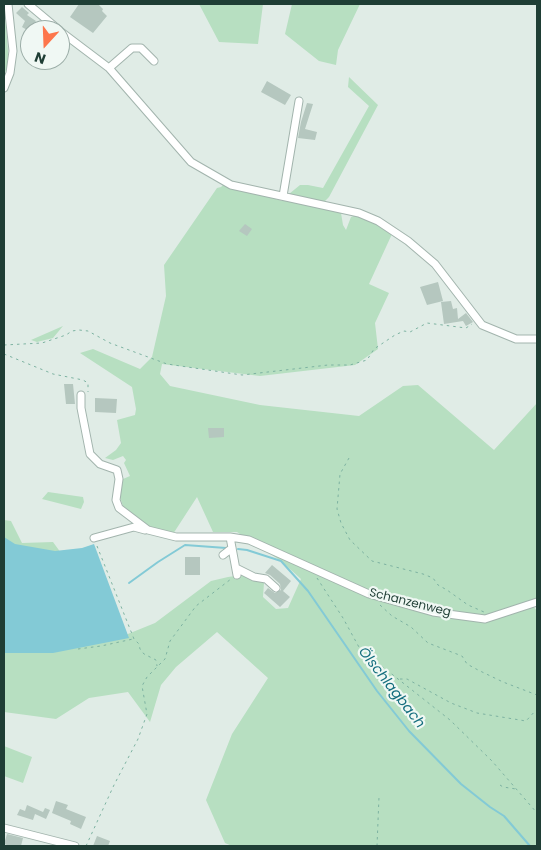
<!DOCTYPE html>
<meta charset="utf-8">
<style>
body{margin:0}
#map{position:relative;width:541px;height:850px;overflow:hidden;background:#e0ece6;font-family:Poppins,sans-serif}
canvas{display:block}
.frame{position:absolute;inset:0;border:5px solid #1f3e35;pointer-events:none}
.north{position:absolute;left:20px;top:20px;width:50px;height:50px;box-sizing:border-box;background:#f0f8f4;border:1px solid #9caea8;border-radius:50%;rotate:200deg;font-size:14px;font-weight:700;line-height:20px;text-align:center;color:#1f3e35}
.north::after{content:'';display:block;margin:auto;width:18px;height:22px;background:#fd764c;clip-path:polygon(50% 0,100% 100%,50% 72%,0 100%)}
</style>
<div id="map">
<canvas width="541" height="850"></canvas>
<div class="frame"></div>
<div class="north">N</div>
</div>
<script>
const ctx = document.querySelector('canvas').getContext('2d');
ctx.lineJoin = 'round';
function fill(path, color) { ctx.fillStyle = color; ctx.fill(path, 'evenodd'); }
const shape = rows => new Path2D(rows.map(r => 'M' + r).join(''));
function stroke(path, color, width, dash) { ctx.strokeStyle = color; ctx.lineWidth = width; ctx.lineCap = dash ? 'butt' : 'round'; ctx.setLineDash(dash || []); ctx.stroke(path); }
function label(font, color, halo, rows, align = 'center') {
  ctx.font = font + ' Poppins,sans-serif'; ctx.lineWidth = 4.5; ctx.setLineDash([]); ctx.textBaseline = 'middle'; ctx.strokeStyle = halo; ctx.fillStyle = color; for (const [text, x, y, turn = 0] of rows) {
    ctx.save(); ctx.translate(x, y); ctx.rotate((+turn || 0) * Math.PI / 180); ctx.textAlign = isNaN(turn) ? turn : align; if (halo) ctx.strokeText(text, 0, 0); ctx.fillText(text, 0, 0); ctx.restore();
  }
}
fill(shape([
 [4,4,8,51,8,65,4,75],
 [199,4,263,4,258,44,219,42],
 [292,4,360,4,338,50,336,65,319,61,285,34],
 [349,77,378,105,329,197,324,202,289,194,300,185,308,185,323,188,369,106,348,87],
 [223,185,283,201,286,200,341,213,343,225,346,230,351,217,357,215,376,224,392,234,369,284,389,293,375,323,378,349,355,365,260,376,162,364,160,374,170,386,260,405,359,416,403,386,418,385,494,450,537,403,537,601,532,605,537,611,537,846,232,846,225,843,206,800,232,734,268,678,217,632,176,667,161,685,150,722,128,692,89,698,56,719,4,712,4,621,36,653,113,640,155,623,211,581,228,577,242,575,264,583,263,597,276,609,288,608,301,579,281,561,237,532,213,532,197,497,173,534,145,526,144,523,123,506,120,497,123,479,130,476,124,463,126,460,123,456,113,460,105,458,116,450,121,443,117,420,135,415,136,409,132,387,80,353,93,349,140,369,152,357,166,296,164,265,217,188,221,187],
 [63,326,53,338,37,342,31,340],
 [48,492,83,497,84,502,81,509,42,499],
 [4,520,11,521,22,543,53,542,61,553,4,560],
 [4,746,32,757,23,783,4,776]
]), '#b7dfc1');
fill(shape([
 [4,537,15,544,55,551,82,548,94,544,129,638,53,653,4,653]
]), '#83cad6');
stroke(shape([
 [238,549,247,550,281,561,308,591,377,691,409,731,461,784,490,807,504,816,530,846],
 [129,583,158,562,185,545,226,548]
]), '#83cad6', 2);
fill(shape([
 [79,4,98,4,103,9,102,11,107,16,93,33,70,17],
 [22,7,29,13,27,15,36,21,33,25,39,30,27,30,22,27,25,21,16,13],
 [267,81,291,95,285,105,261,92],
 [307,103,313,104,305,129,317,132,315,140,298,138,301,122],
 [245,224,252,229,247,236,239,231],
 [438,282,443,301,427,305,420,287],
 [451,301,453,309,457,308,458,319,466,313,473,322,466,326,463,321,444,324,441,302],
 [64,384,73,384,75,404,66,404],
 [95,398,117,399,116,413,95,412],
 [208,428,224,428,224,437,209,438],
 [185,557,200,557,200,575,185,575],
 [272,565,291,581,283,591,290,597,280,607,264,593,268,588,275,593,281,590,280,584,270,575,265,573],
 [56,801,68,805,66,809,86,817,81,829,70,824,71,821,52,813],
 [27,805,43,812,45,808,50,810,46,819,35,814,33,820,17,815,20,809,25,811],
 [7,834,23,838,21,846,10,846,4,844],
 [97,836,110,841,108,846,93,846]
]), '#b5c7bf');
const minor = shape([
 [28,4,59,30],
 [60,31,109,68,191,162,231,185,359,213,378,221,408,241,435,264,482,325,516,339,537,339],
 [109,68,132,48,141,48,154,61],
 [4,88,10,73,13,51,8,4],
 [283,196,299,101],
 [81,395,81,408,90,454,100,464,117,470,119,479,116,500,119,508,148,530,176,537,230,537,249,540,369,594,433,612,485,619,537,602],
 [230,537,237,575],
 [94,538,134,527,145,530],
 [223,555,232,548],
 [236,568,254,577,266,579,276,588],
 [4,828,75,846]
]);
stroke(minor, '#a2b4ad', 9);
stroke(shape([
 [4,345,42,343,66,335,72,331,79,330,88,331,110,343,167,364,242,375,328,365,350,365,367,360,374,349,395,335,404,331,410,332,427,323,466,328,472,324],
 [4,354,53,374,83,380,88,383,88,392],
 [349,458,340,474,337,509,341,523,350,540,372,561,423,574,433,578,438,585,447,590,468,605,484,612],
 [97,546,134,639,139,644,140,649,144,654,156,660,157,666],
 [317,578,343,618,360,649,450,720,492,761,537,813],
 [380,605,392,616,411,627,428,643,462,656,467,664,478,670,503,682,537,695],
 [78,649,101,646,133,639],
 [400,679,407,679,451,703,477,713,526,721,537,709],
 [500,785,503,787,516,789],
 [86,846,114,785,138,739,147,714,142,686,147,677,165,659,170,641,196,606,231,579],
 [377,846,379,797]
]), '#7db2a1', 1, [2.5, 4]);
stroke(minor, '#fff', 7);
label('12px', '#1f3e35', '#f0f8f4', [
 ["Schanzenweg",410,603,14]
]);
label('italic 14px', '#146e7e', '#f0f8f4', [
 ["Ölschlagbach",391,688,52]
]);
</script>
